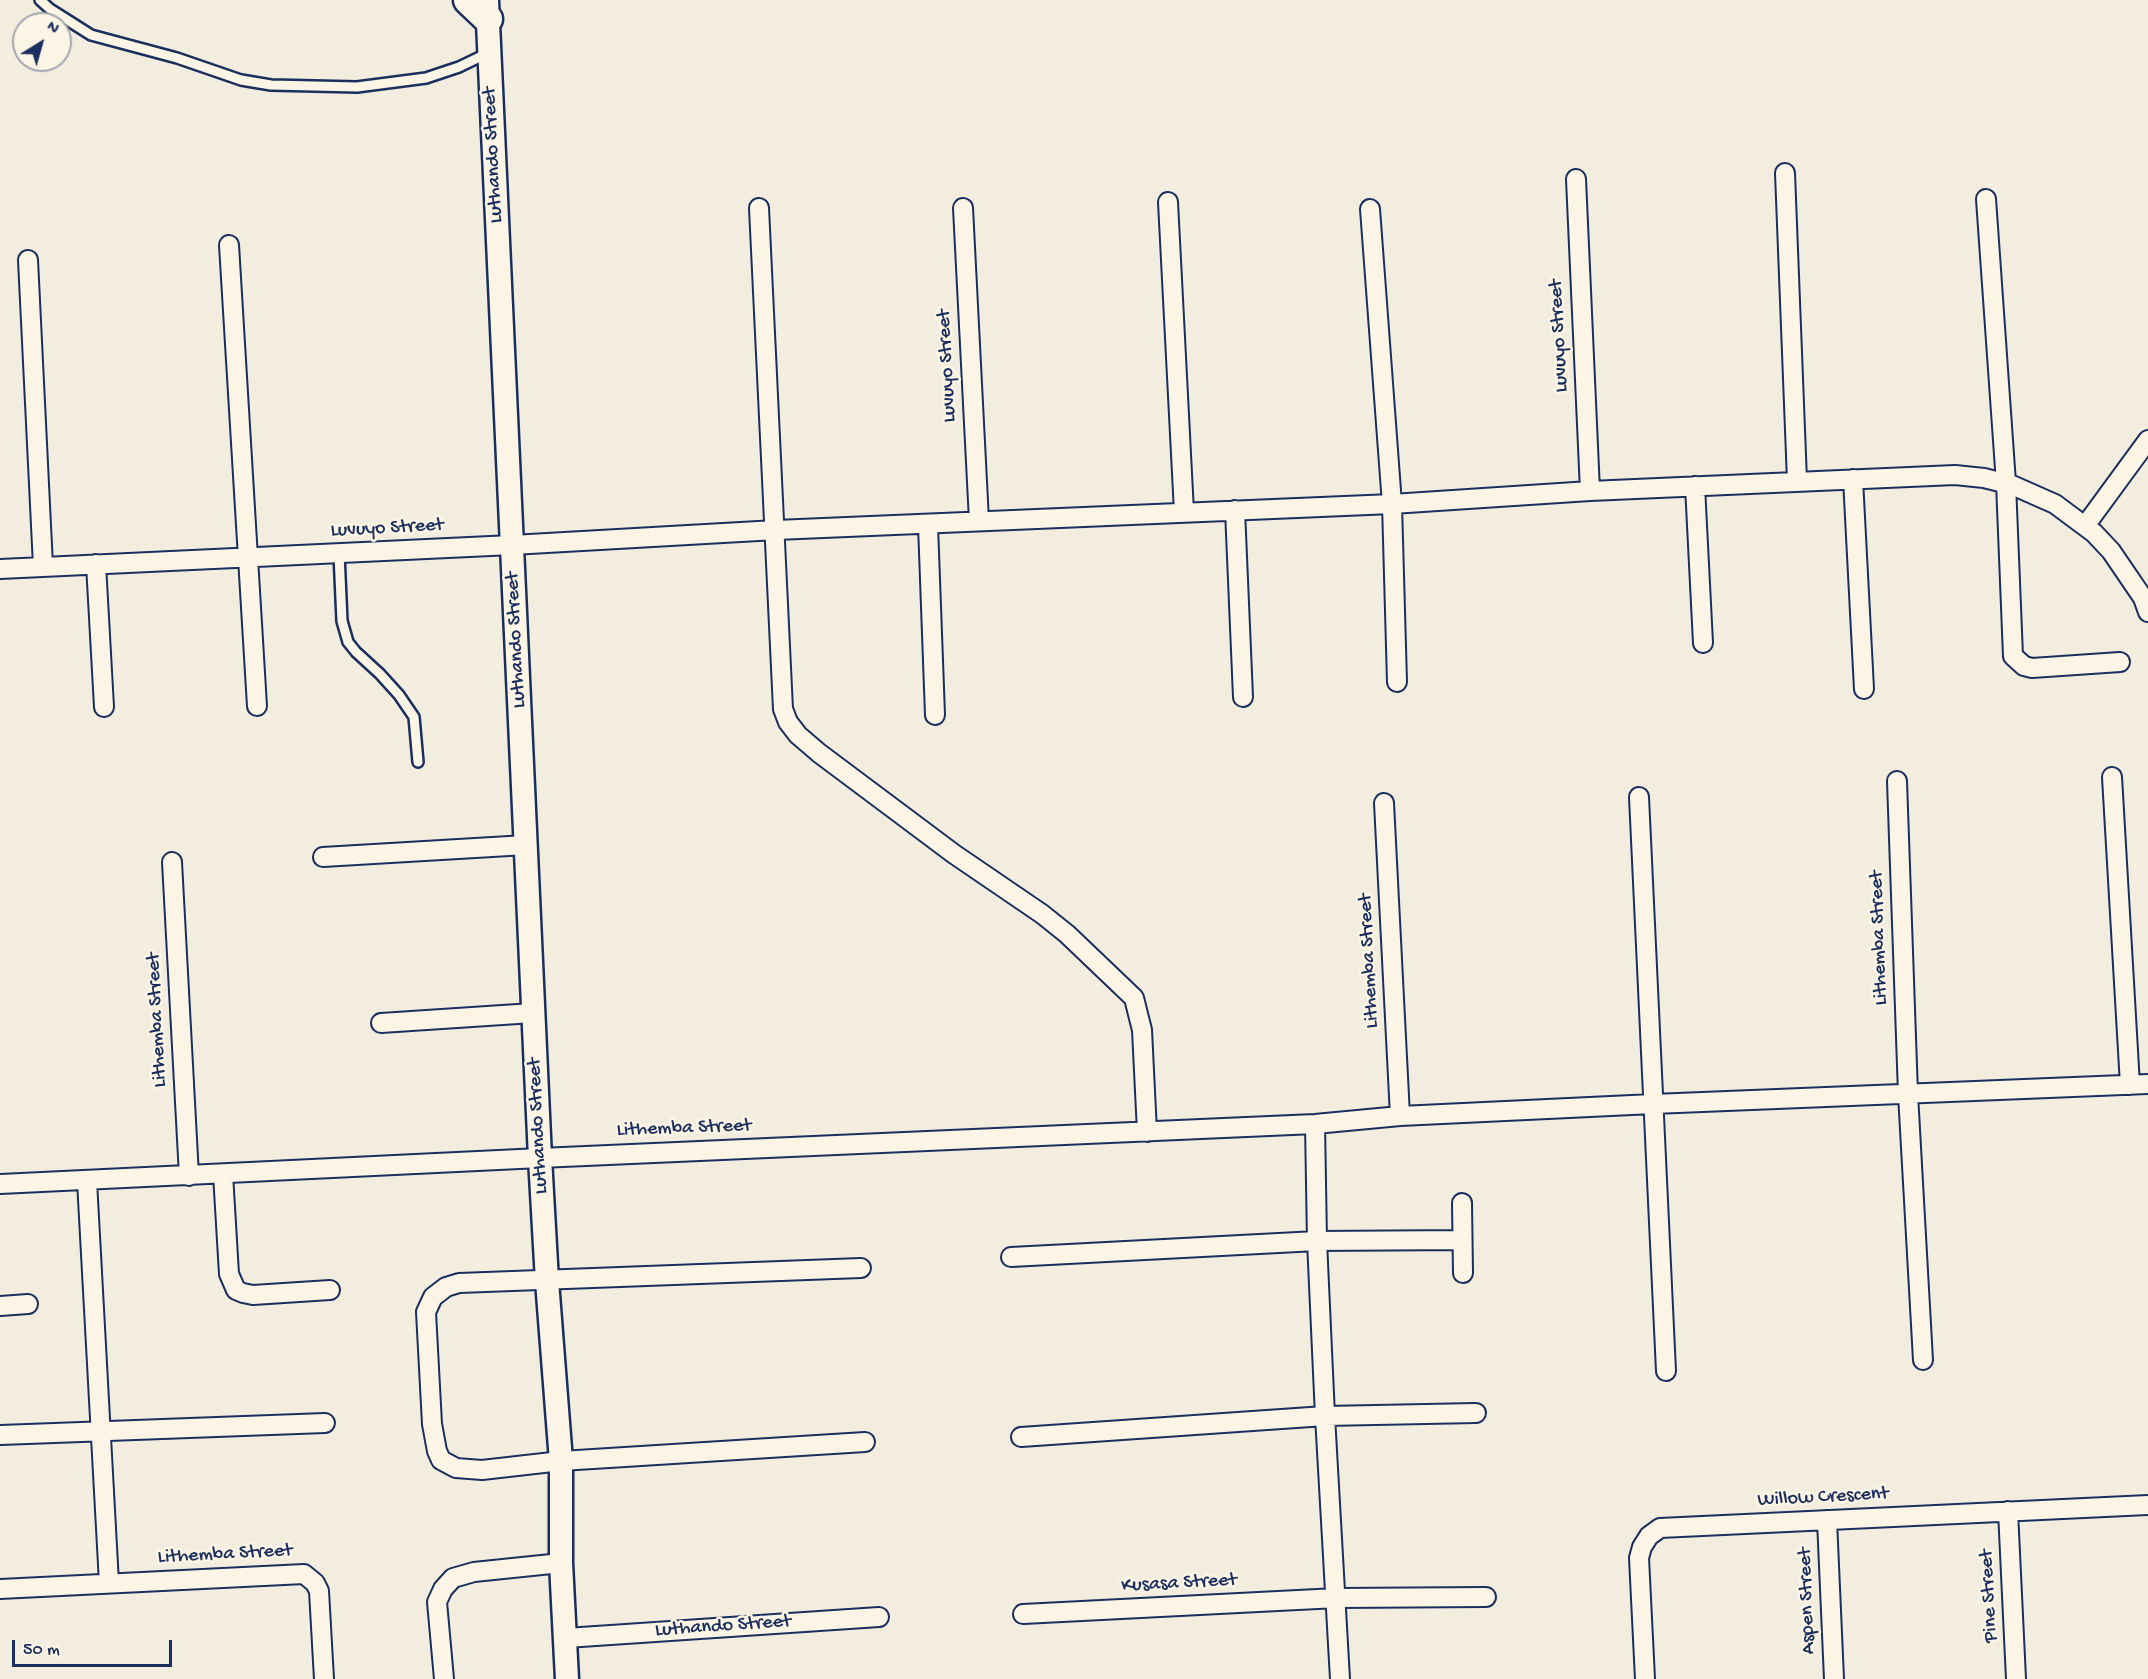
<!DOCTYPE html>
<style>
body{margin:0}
#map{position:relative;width:2148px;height:1679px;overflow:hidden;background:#f3ede0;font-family:"Gochi Hand",sans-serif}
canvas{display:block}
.north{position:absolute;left:12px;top:12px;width:60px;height:60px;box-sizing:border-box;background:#fcf5e5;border:2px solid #a2a6af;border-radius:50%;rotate:37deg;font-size:16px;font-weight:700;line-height:24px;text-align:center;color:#1b2f5e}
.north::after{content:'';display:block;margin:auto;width:21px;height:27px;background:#1b2f5e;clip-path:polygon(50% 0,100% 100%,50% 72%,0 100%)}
.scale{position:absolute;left:12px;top:1640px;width:160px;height:27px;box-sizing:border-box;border:3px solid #1b2f5e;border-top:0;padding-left:8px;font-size:18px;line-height:21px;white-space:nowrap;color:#1b2f5e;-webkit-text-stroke:4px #fcf5e5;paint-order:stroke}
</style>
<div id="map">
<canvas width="2148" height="1679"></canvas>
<div class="north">N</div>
<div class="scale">50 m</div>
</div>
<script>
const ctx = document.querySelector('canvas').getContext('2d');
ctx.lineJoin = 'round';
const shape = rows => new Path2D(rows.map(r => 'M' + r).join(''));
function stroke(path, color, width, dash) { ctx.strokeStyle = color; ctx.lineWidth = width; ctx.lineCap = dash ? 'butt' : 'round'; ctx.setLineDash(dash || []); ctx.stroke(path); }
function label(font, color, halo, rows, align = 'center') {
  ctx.font = font + ' "Gochi Hand",sans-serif'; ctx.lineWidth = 5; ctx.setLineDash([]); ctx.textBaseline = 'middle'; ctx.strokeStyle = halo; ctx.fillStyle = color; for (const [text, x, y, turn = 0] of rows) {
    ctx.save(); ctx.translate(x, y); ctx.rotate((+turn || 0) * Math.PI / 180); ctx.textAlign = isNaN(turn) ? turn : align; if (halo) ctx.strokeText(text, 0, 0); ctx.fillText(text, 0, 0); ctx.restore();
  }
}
const service = shape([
 [40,0,50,9,91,35,177,58,241,80,271,85,357,87,426,78,459,67,488,53],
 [339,554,342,621,348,642,356,652,380,674,399,695,414,717,418,762]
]);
const minor = shape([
 [1785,173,1797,481],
 [1576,179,1590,491],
 [1986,199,2006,483,2013,656,2024,666,2032,668,2120,662],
 [1168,202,1184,512],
 [759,208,783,709,788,722,798,735,819,753,954,854,1042,914,1067,934,1134,998,1142,1030,1147,1132],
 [963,208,979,521],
 [1370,209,1392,504,1397,682],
 [229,245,257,706],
 [28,260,43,566],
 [1853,479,1864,689],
 [1695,486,1703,643],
 [1235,510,1243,697],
 [928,525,935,715],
 [2085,526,2148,440],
 [96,564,104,707],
 [0,569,512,545,776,530,1392,504,1590,491,1955,475,1984,478,2012,485,2055,504,2094,533,2111,551,2143,598,2148,612],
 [2112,777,2130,1085],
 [1897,781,1908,1094,1923,1360],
 [1639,797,1666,1371],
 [1384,803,1400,1116],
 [323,857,526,845],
 [172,862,189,1176],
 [381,1023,533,1013],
 [1315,1124,1317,1241,1325,1416,1340,1679],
 [223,1174,229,1274,236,1290,243,1293,253,1295,330,1290],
 [87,1181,109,1583],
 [0,1184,540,1158,1315,1124,1400,1116,1653,1104,2148,1084],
 [1462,1203,1463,1273],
 [1011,1257,1317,1241,1462,1240],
 [861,1268,459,1283,446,1287,433,1297,426,1312,432,1424,437,1451,441,1460,456,1468,482,1470,561,1461,865,1442],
 [0,1306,28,1304],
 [0,1435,325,1423],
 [1021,1437,1325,1416,1476,1413],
 [2008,1511,2016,1679],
 [1827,1520,1834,1679],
 [0,1589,304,1574,315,1583,319,1591,324,1679],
 [1023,1614,1337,1598,1486,1597],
 [566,1638,879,1617],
 [444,1679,437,1602,443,1589,453,1578,474,1572,561,1563],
 [1645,1679,1639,1558,1642,1547,1649,1536,1660,1528,2148,1505]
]);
const tertiary = shape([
 [487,1,540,1158,547,1281,561,1461,561,1563,567,1679]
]);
const primary = shape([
 [468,0,488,19]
]);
stroke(service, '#1b2f5e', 14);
stroke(minor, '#1b2f5e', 22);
stroke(tertiary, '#1b2f5e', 27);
stroke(primary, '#1b2f5e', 33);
stroke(service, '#fcf5e5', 9);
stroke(minor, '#fcf5e5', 18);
stroke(tertiary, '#fcf5e5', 22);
stroke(primary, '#fcf5e5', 28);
label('20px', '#1b2f5e', '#fcf5e5', [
 ["Luthando Street",494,155,-93],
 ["Luvuyo Street",1560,336,-93],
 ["Luvuyo Street",948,366,-93],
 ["Luvuyo Street",387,529,-3],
 ["Luthando Street",517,640,-93],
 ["Lithemba Street",1880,938,-92],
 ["Lithemba Street",1370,961,-93],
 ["Lithemba Street",158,1020,-93],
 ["Luthando Street",539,1126,-93],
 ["Lithemba Street",684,1129,-2],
 ["Willow Crescent",1823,1498,-3],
 ["Lithemba Street",225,1555,-3],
 ["Kusasa Street",1179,1584,-3],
 ["Pine Street",1990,1596,-93],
 ["Aspen Street",1808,1601,-92],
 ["Luthando Street",723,1627,-4]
]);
</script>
